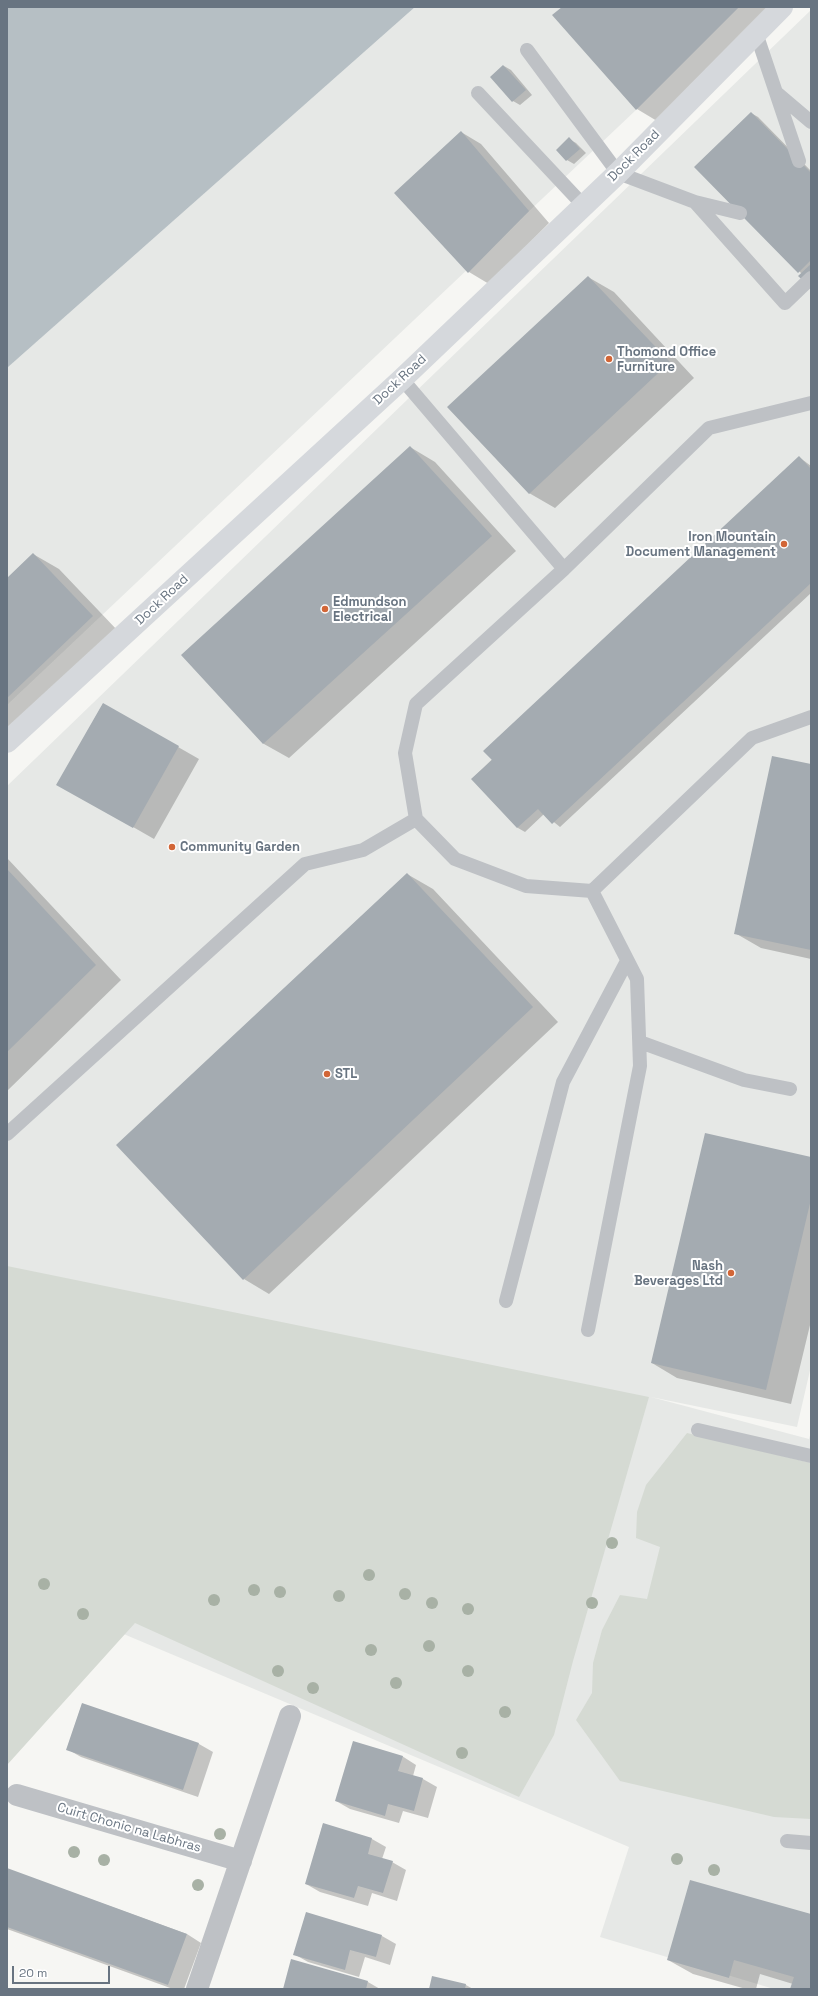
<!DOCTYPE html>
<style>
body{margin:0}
#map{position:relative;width:818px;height:1996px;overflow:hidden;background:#f6f6f3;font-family:"Space Grotesk",sans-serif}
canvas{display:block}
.frame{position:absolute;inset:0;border:8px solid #687481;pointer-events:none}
.scale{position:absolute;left:12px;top:1966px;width:98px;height:18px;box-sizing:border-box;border:2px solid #687481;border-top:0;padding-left:5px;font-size:12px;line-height:14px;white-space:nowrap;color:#687481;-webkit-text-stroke:3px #fff;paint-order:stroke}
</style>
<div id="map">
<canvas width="818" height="1996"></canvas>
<div class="frame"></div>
<div class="scale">20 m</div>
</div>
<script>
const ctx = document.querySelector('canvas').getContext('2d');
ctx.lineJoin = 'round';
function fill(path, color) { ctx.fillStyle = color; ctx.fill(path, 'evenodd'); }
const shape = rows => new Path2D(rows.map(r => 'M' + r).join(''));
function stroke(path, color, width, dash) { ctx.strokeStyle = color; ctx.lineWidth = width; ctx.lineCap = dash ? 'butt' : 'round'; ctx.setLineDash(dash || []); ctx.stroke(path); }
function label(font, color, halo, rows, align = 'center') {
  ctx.font = font + ' "Space Grotesk",sans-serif'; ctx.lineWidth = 4; ctx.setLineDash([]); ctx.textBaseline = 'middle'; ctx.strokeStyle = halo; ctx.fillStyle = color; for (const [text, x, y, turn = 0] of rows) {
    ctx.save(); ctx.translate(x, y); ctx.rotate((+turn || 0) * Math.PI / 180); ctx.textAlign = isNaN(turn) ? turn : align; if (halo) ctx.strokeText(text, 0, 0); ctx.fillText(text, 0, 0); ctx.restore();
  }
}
fill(shape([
 [415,7,739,7,636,110,7,705,7,368],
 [811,10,811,1366,797,1427,651,1397,809,1439,811,1432,811,1989,774,1989,600,1937,629,1847,88,1619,7,1722,7,786]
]), '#e6e8e6');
fill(shape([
 [7,1266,649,1397,573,1661,554,1735,519,1797,135,1623,7,1765],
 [687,1433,811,1463,811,1819,774,1817,620,1781,576,1720,592,1693,593,1663,602,1630,620,1595,647,1599,660,1547,636,1538,637,1512,646,1485]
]), '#d5dad3');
fill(shape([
 [7,7,415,7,7,368]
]), '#b6bfc4');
fill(shape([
 [563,7,771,7,657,121,637,109,554,15],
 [504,66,511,70,532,95,520,105,513,101],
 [751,113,758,117,811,171,811,287,802,274,774,246],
 [461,132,481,144,549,223,489,284,469,272,395,193],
 [569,139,576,143,586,153,574,164,567,160,557,150],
 [588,277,614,292,694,378,555,508,529,493],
 [410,447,435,462,516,551,289,758,264,744,183,655],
 [799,457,811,466,811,593,560,827,544,814,525,832,518,828,472,779],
 [33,554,59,569,118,631,7,736,7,579],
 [103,704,199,759,154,839,58,784],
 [811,765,811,959,761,948,735,933],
 [7,858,121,980,7,1091],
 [407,874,433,889,558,1022,269,1294,244,1279],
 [811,1158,811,1321,791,1404,677,1378,652,1363],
 [82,1704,199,1744,213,1752,198,1797,81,1757,67,1749],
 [402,1756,416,1765,413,1776,423,1779,437,1787,428,1818,403,1811,399,1823,350,1809,336,1801],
 [323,1824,372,1839,386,1847,382,1859,392,1862,406,1870,397,1901,372,1893,368,1906,320,1892,306,1884],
 [7,1869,187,1934,201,1943,184,1989,173,1989,7,1929],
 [811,1915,811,1989,791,1989,793,1984,760,1974,756,1989,746,1989,693,1974,668,1960],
 [382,1936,396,1944,390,1965,365,1957,359,1977,308,1962,294,1954],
 [368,1982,380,1989,284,1989],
 [466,1985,473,1989,430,1989]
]), '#0003');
fill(shape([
 [562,7,739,7,636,110,552,15],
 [503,65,526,90,512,102,490,77],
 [751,112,811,173,811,260,798,273,694,167],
 [461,131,529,211,468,273,394,193],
 [569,137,580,149,566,161,556,150],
 [811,264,811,288,798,276],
 [588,276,670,362,529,494,447,407],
 [410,446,492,536,263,744,181,655],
 [799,456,811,469,811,583,552,824,538,809,517,828,471,779,492,760,483,751],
 [33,553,93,616,7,698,7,578],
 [103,703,179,746,133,828,56,785],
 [772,756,811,764,811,950,734,934],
 [7,869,96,965,7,1052],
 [407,873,533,1007,243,1280,116,1145],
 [705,1133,811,1157,811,1199,766,1390,651,1363],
 [82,1703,199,1743,183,1790,66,1750],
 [353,1741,403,1756,398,1771,423,1778,414,1811,388,1804,385,1816,335,1801],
 [323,1823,372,1838,368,1854,393,1861,383,1893,358,1886,354,1898,305,1884],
 [7,1868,187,1934,168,1985,7,1927],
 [690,1880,811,1914,811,1989,790,1989,794,1977,734,1960,729,1978,667,1960],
 [306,1912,382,1935,376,1957,350,1950,345,1970,293,1955],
 [291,1959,368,1981,366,1989,283,1989],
 [432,1976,466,1984,465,1989,429,1989]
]), '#a4abb1');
stroke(shape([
 [756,33,799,161],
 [527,50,618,173,695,202,740,213],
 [478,93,583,205],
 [778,94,811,122],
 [695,202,785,303,811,278],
 [402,379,564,569,709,428,811,403],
 [564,569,416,704,405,753,416,819,455,859,526,886,592,891,752,738,811,717],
 [640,1042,744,1080,790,1089],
 [7,1134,305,864,363,850,416,819],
 [506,1301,563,1082,627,961],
 [588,1330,640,1066,637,979,592,891],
 [698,1430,811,1456],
 [787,1841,811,1843]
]), '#bec1c5', 14);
stroke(shape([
 [17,1795,241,1861],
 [197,1989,290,1716]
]), '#bec1c5', 22);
stroke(shape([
 [7,742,402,379,618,173,782,7]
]), '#d5d8dc', 22);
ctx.fillStyle = '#a8b1a5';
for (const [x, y] of [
 [612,1543],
 [369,1575],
 [44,1584],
 [254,1590],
 [280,1592],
 [405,1594],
 [339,1596],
 [214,1600],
 [432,1603],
 [592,1603],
 [468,1609],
 [83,1614],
 [429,1646],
 [371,1650],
 [278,1671],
 [468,1671],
 [396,1683],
 [313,1688],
 [505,1712],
 [462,1753],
 [220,1834],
 [74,1852],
 [677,1859],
 [104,1860],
 [714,1870],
 [198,1885]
]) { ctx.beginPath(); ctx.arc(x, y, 6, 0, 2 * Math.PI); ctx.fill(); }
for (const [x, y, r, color] of [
 [609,359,4,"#d26637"],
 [784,544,4,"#d26637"],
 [325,609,4,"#d26637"],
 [172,847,4,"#d26637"],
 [327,1074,4,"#d26637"],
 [731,1273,4,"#d26637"]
]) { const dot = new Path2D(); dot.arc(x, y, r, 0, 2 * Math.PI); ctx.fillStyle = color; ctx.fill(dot); stroke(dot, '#fff', 1.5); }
label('13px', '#687481', '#fff', [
 ["Dock Road",634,156,-45],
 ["Dock Road",400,380,-43],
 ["Dock Road",162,600,-43],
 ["Cuirt Chonic na Labhras",129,1828,16]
]);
label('bold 13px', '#687481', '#fff', [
 ["Thomond Office",617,352],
 ["Furniture",617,367],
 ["Iron Mountain",776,537,"right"],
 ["Document Management",776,552,"right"],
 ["Edmundson",333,602],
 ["Electrical",333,617],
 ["Community Garden",180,847],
 ["STL",335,1074],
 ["Nash",723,1266,"right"],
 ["Beverages Ltd",723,1281,"right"]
], 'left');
</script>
